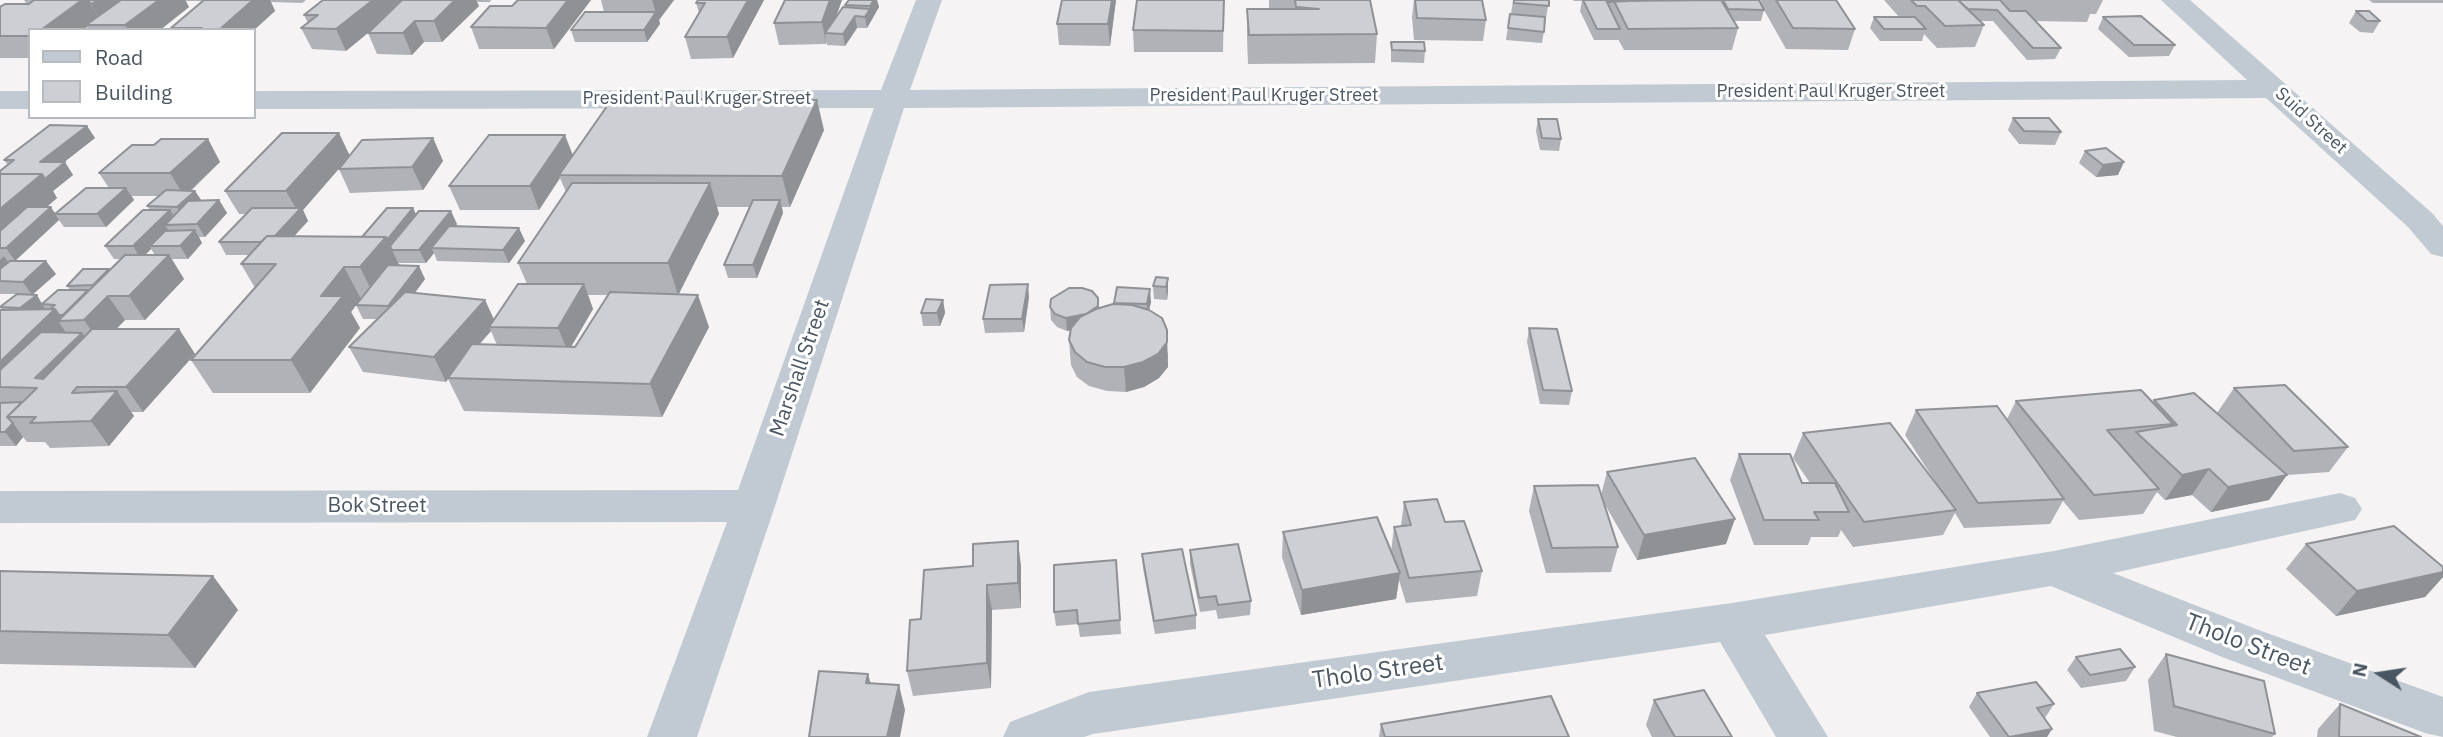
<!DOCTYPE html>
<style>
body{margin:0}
#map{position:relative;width:2443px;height:737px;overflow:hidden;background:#f5f3f3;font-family:"IBM Plex Sans",sans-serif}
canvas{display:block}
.legend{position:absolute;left:28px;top:28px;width:228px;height:91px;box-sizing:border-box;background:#fff;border:2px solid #b7bbc0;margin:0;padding:9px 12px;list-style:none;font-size:21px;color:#4a5661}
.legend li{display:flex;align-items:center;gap:14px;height:35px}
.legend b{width:35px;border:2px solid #b7bbc0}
.north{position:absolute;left:2345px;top:639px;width:70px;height:70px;-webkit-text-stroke:5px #fff;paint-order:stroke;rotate:282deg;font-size:19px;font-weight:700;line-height:28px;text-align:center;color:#4a5661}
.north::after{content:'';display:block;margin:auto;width:24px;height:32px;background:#4a5661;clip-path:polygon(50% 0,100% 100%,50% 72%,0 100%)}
</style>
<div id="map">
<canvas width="2443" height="737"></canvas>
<ul class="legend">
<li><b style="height:9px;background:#c1cad2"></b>Road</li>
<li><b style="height:19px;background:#cdcfd5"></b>Building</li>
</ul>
<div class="north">N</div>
</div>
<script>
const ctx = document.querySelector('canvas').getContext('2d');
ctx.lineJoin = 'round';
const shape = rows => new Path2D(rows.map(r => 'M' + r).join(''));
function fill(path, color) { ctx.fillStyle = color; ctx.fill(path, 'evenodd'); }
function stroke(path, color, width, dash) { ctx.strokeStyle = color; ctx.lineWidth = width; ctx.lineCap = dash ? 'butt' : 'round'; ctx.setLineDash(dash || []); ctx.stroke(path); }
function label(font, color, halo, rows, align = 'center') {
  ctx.font = font + ' "IBM Plex Sans",sans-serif'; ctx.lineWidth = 6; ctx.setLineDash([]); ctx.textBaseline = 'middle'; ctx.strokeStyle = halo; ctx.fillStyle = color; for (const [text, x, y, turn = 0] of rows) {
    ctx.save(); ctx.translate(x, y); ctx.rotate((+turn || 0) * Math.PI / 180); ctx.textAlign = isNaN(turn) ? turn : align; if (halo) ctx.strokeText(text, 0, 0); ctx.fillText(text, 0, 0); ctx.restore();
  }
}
fill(shape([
 [916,0,942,0,910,90,2247,80,2161,0,2190,0,2432,213,2443,226,2443,257,2431,254,2408,227,2266,98,904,108,775,506,697,737,647,737,727,522,0,523,0,491,738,490,874,108,254,109,254,91,881,90,916,0],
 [0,91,30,91,30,109,0,109,0,91],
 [2340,493,2355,498,2362,509,2355,520,2113,573,2256,629,2443,697,2443,737,2425,733,2222,657,2051,586,1765,635,1828,737,1776,737,1720,642,1093,734,1084,737,1003,737,1010,722,1089,692,1732,603,2054,551,2340,493]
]), '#c1cad2');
fill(shape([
 [24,0,306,0,302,3,271,2,275,11,254,30,172,30,171,28,203,1,186,1,189,7,160,30,89,30,87,27,83,30,30,30,30,58,0,58,0,7,30,3,26,3],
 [323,0,491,0,490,2,477,2,479,6,442,42,424,42,412,55,377,54,368,33,346,51,312,49,301,28,308,23,304,15],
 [591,0,554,49,479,49,471,27,512,6],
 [601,0,674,0,659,20,660,24,647,42,575,42,571,30,604,12],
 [698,0,764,0,733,58,691,59,685,37,699,13,696,3],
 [785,0,842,0,836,17,846,8,845,5,849,0,877,0,879,7,867,28,857,28,845,46,827,45,827,42,826,44,779,45,774,23],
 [1116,0,1110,46,1059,45,1057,24],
 [1224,0,1223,52,1134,52,1133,30],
 [1269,0,1370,0,1377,34,1375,63,1248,64,1247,37,1247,9,1269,9],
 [1414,0,1482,0,1486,20,1483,41,1414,40,1412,17],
 [1513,0,1549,0,1542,43,1506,40,1510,14,1511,14],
 [1573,0,1759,0,1760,2,1761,0,1836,0,1855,29,1848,50,1786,49,1764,10,1761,21,1733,21,1738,28,1732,50,1624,50,1618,39,1618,40,1594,40,1580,11,1582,1,1574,1],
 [1884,0,2000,0,2010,11,2001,0,2103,0,2096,14,2090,14,2087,22,2036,21,2061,48,2055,59,2027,60,1993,21,1980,21,1984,25,1975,47,1937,48,1924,34,1922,41,1880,41,1870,28,1874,17,1899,17],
 [2369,0,2443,0,2443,3,2373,3],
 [2356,11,2380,21,2373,33,2360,32,2349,23],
 [2103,17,2175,45,2169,56,2129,57,2098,29],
 [1391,42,1425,51,1424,63,1391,62],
 [2013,118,2061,132,2055,145,2019,144,2008,130],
 [1538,119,1561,139,1559,151,1540,150,1536,131],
 [87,126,95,138,64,162,73,175,53,191,57,198,47,207,56,213,109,188,99,173,154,145,208,139,220,162,191,191,195,191,201,200,219,200,227,213,205,237,199,237,202,243,188,259,172,259,184,279,145,320,125,320,116,329,179,329,195,354,143,412,131,412,134,416,109,446,50,448,45,442,27,442,23,437,16,446,0,446,0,310,2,310,0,307,16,294,0,294,0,171,8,165,4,160],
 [132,196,158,196,147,206,150,210,105,246,114,259,121,259,109,270,67,286,70,290,43,304,32,295,56,274,8,261,15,261,59,220,64,227,106,227,134,200],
 [151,249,155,255,145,255],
 [824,130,790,207,782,207,783,213,757,278,728,278,724,265,749,207,717,207,719,214,679,294,709,327,662,417,464,411,448,379,446,382,363,372,349,347,378,319,363,319,356,305,351,312,360,328,310,393,213,393,191,360,255,288,241,264,249,255,226,255,219,242,246,214,239,214,225,191,350,155,433,138,443,161,423,190,350,193,339,169,343,164,303,210,308,221,294,236,362,237,413,208,416,214,457,224,456,226,525,241,509,263,437,261,434,253,426,263,398,263,400,265,425,279,415,293,485,300,494,319,527,284,518,263,566,192,560,178,539,210,460,210,449,186,573,156],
 [588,295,608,295,575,347,571,347,593,309],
 [491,331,497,345,479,344],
 [2085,151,2118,175,2096,177,2079,163],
 [1168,278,1168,291,1167,300,1154,299,1153,286],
 [1029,297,1024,332,985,333,983,319],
 [1098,298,1099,308,1114,304,1114,303,1151,302,1149,310,1168,354,1168,367,1159,378,1144,387,1126,392,1107,391,1089,386,1077,377,1071,365,1069,340,1071,330,1067,331,1057,327,1051,320,1050,307],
 [943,300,945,313,940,326,923,326,921,313],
 [1529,328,1572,391,1569,405,1540,404,1527,342],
 [2234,388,2348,447,2329,472,2287,475,2269,500,2211,512,2192,495,2165,500,2157,492,2143,514,2079,520,2063,501,2050,524,1964,528,1955,513,1943,535,1853,547,1841,530,1838,537,1811,537,1808,545,1754,545,1730,480,1739,454,1802,483,1810,483,1793,458,1803,433,1938,486,1905,435,1916,410,2007,419,2016,401,2153,402,2154,400,2222,418,2217,413],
 [1607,472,1726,544,1637,560,1604,503,1618,547,1611,572,1546,573,1529,511,1534,486,1601,495],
 [1404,502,1445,522,1482,571,1477,596,1406,603,1399,580,1396,599,1301,615,1282,557,1283,532,1391,552,1394,527,1401,526],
 [2306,544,2443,567,2443,577,2425,597,2336,616,2286,569],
 [1190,550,1251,601,1250,615,1218,619,1216,610,1200,612,1190,564],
 [1142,554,1196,615,1196,629,1155,634,1143,568],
 [1116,560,1121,634,1080,637,1078,624,1056,626,1054,612],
 [1021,566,1021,608,992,610,991,688,913,696,907,671,921,619],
 [0,571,213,576,238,610,195,668,0,664],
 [2166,654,2275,734,2272,737,2177,737,2154,731,2148,680],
 [2076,657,2135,667,2126,681,2081,688,2067,670],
 [1977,693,2054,704,2045,718,2052,729,2047,737,1990,737,1969,707],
 [1654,700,1732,737,1652,737,1646,725],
 [2340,704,2421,737,2317,737,2318,729],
 [1381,724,1569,737,1379,737]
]), '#b0b2b7');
fill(shape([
 [82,0,88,0,99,18,86,25,87,27,83,30,41,30],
 [98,0,121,0,98,16,91,4],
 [159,0,185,0,189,7,160,30,128,30,125,25],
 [253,0,270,0,275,11,254,30,219,30],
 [373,0,408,0,346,51,336,29],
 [455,0,476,0,479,6,442,42,434,21],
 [568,0,591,0,554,49,546,28],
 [652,0,674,0,659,20,660,24,647,42,644,30,656,13],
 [748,0,764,0,733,58,727,37],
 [830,0,842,0,830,33,825,33,826,44,822,22],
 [874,0,877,0,879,7,867,28,865,17,870,9,870,6],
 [1112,0,1116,0,1110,46,1108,24],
 [855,16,857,28,845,46,843,34],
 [415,21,424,42,412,55,403,33],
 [817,100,824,130,790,207,782,176],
 [87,126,95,138,49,174,40,162],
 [339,133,350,156,303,210,308,221,277,255,269,242,298,212,286,191],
 [565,135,574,158,559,175,560,178,539,210,530,186],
 [433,138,443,161,423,190,412,167],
 [208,139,220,162,184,196,170,173],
 [65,162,73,175,53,191,57,198,7,240,0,230,0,209,42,174],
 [2124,162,2118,175,2096,177,2103,165],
 [710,183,719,214,678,295,668,263],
 [126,188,134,200,106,227,97,214],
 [195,191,203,203,184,220,177,207],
 [219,200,227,213,205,237,197,224],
 [780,200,783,213,757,278,753,265],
 [51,207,59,220,15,261,6,248],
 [413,208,419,221,392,250,401,269,376,300,360,267,386,237],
 [170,210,178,223,165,225,169,231,150,246,151,249,141,259,133,246],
 [451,211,457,224,438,248,431,248,434,253,426,263,419,250],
 [519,228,525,241,509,263,503,250],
 [195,230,202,243,188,259,180,246],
 [169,255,184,279,145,320,129,296],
 [4,256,13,269,0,281,0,260],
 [46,261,56,274,32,295,23,282],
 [419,266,425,279,395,319,388,306],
 [344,267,361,299,351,312,360,328,310,393,291,360,321,296],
 [1168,278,1168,291,1167,300,1166,287],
 [584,284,593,309,568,352,558,328],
 [1028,284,1029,297,1024,332,1022,319],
 [1150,289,1151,302,1147,318,1147,304],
 [37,295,45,309,29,322,20,308],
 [698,295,709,327,662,417,650,384],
 [108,296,125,320,101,345,84,320],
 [1098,298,1099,311,1092,326,1067,331,1066,318],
 [485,300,496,325,489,327,491,331,450,378,448,378,448,379,446,382,434,357],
 [943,300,945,313,940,326,937,313],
 [55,309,63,320,58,321,69,337,0,387,0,362],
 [179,329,195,354,143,412,126,387],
 [1167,330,1168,367,1159,378,1144,387,1126,392,1124,367],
 [82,333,99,357,54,403,35,378],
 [117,391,134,416,109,446,91,421],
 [13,423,23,437,16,446,5,432],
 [2209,469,2192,495,2165,500,2182,475],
 [2287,475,2269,500,2211,512,2228,487],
 [1735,519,1726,544,1637,560,1644,535],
 [1018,541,1021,566,1021,608,1018,583],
 [2443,572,2443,577,2425,597,2336,616,2357,591],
 [1400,573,1396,599,1301,615,1302,590],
 [213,576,238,610,195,668,168,635],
 [987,585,992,610,991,688,987,663],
 [868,674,875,699,866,683],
 [899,685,905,710,900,737,887,737],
 [2052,729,2047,737,2010,737]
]), '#909195');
const building = shape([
 [34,0,82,0,41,30,30,30,30,36,0,36,0,7,5,4,29,4,34,0],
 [88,0,98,0,91,4,88,0],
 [121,0,159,0,125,25,86,25,121,0],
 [204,0,253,0,219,30,200,30,202,28,171,28,204,0],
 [323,0,373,0,336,29,301,28,318,15,304,15,323,0],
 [402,0,455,0,434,21,415,21,403,33,368,33,402,0],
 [518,0,568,0,546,28,471,27,490,6,512,6,518,0],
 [698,0,748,0,727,37,685,37,705,3,696,3,698,0],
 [785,0,830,0,822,22,774,23,785,0],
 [849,0,874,0,870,6,845,5,849,0],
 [1062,0,1112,0,1108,24,1057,24,1062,0],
 [1137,0,1224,0,1223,31,1133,30,1137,0],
 [1295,0,1370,0,1377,34,1249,35,1247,9,1319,9,1296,7,1295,0],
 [1415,0,1482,0,1486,20,1417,18,1415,0],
 [1514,0,1549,0,1549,6,1514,3,1514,0],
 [1583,0,1606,0,1620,29,1597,29,1583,0],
 [1608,0,1630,0,1630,1,1608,2,1608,0],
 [1721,0,1738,28,1628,29,1614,1,1721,0],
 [1723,0,1759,0,1764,10,1728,9,1723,0],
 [1776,0,1836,0,1855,29,1793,28,1776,0],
 [1911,0,1958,0,1984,25,1945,26,1925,6,1917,6,1911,0],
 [1958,0,2000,0,2010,11,2026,11,2061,48,2033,48,1997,10,1968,9,1958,0],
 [843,7,870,9,865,17,855,16,843,34,825,33,843,7],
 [2356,11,2369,11,2380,21,2367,21,2356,11],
 [585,12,656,12,644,30,571,30,585,12],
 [1510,14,1545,17,1544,32,1508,28,1510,14],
 [2141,16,2175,45,2134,45,2103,17,2141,16],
 [1874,17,1915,17,1926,29,1884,29,1874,17],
 [1391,42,1424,42,1425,51,1392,50,1391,42],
 [612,99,817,100,782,176,559,175,612,99],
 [2013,118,2049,118,2061,132,2024,131,2013,118],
 [1538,119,1557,119,1561,139,1542,138,1538,119],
 [50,125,87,126,40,162,65,162,45,179,42,174,0,174,0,171,14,160,4,160,50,125],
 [282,133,339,133,286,191,225,191,282,133],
 [489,135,565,135,530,186,449,186,489,135],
 [433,138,412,167,339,169,362,140,433,138],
 [161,139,208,139,170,173,99,173,132,145,154,145,161,139],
 [2106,148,2124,162,2103,165,2085,151,2106,148],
 [0,174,42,174,0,209,0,174],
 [572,183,710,183,668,263,518,263,572,183],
 [86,188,126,188,97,214,55,214,86,188],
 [166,190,195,191,177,207,147,206,166,190],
 [219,200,197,224,165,225,188,201,219,200],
 [753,200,780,200,753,265,724,265,753,200],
 [27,207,51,207,6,248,0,248,0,231,27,207],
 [252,208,301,208,275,236,267,236,261,242,219,242,252,208],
 [387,208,413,208,387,240,386,237,362,237,387,208],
 [143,210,170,210,133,246,105,246,143,210],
 [419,211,451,211,419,250,392,250,390,246,419,211],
 [449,226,519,228,503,250,431,248,449,226],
 [195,230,180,246,150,246,165,231,195,230],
 [267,236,386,237,360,267,344,267,321,296,343,296,291,360,191,360,276,264,241,264,267,236],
 [125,255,169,255,129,296,108,296,84,320,58,321,125,255],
 [10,261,46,261,23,282,0,281,0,269,10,261],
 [388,265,419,266,388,306,356,305,388,265],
 [83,269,109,269,93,285,67,286,83,269],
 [1156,277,1168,278,1166,287,1153,286,1156,277],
 [518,284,584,284,558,328,489,327,518,284],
 [1028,284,1022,319,983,319,990,285,1028,284],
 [1117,287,1150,289,1147,304,1114,303,1117,287],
 [1069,288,1082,288,1092,291,1098,298,1098,306,1086,314,1066,318,1055,314,1050,307,1051,299,1069,288],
 [58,290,88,290,63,315,59,315,55,309,50,309,55,305,42,304,58,290],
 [405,292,485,300,434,357,349,347,405,292],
 [610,292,698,295,650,384,448,378,472,344,575,347,610,292],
 [17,294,37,295,20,308,0,307,17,294],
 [926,299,943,300,937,313,921,313,926,299],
 [1113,304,1132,305,1149,310,1162,318,1167,330,1167,342,1158,354,1143,362,1124,367,1105,367,1087,362,1075,352,1069,340,1071,328,1080,317,1096,309,1113,304],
 [55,309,0,362,0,310,55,309],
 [1529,328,1557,329,1572,391,1543,390,1529,328],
 [92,329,179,329,126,387,77,387,72,393,117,391,91,421,30,423,36,417,7,417,37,388,0,387,0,370,41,332,82,333,35,378,43,379,92,329],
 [2285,385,2348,447,2294,451,2234,388,2285,385],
 [2141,390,2173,424,2107,430,2159,489,2094,495,2016,401,2141,390],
 [2194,393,2287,475,2228,487,2209,469,2182,475,2136,432,2177,425,2154,400,2194,393],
 [22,402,7,417,13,423,5,432,0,432,0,403,22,402],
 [1997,406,2064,499,1978,503,1916,410,1997,406],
 [1890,423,1956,510,1864,522,1803,433,1890,423],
 [1739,454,1790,454,1802,483,1835,483,1849,512,1814,512,1819,520,1764,520,1739,454],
 [1695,458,1735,519,1644,535,1607,472,1695,458],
 [1598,485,1618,547,1552,548,1534,486,1598,485],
 [1437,499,1445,522,1464,521,1482,571,1409,578,1394,527,1411,525,1404,502,1437,499],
 [1377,517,1400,573,1302,590,1283,532,1377,517],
 [2394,526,2443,567,2443,572,2357,591,2306,544,2394,526],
 [1018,541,1018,583,987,585,987,663,907,671,910,620,921,619,924,570,973,566,973,544,1018,541],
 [1238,544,1251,601,1218,605,1216,596,1199,598,1190,550,1238,544],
 [1182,549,1196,615,1154,621,1142,554,1182,549],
 [1116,560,1120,620,1078,624,1077,610,1054,612,1054,565,1116,560],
 [0,571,213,576,168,635,0,631,0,571],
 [2120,649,2135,667,2090,675,2076,657,2120,649],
 [2166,654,2264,681,2275,734,2174,706,2166,654],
 [819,671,868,674,866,683,899,685,887,737,809,737,819,671],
 [2036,682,2054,704,2037,708,2052,729,2009,737,1977,693,2036,682],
 [1704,690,1732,737,1675,737,1654,700,1704,690],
 [1551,696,1569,737,1385,737,1381,724,1551,696],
 [2340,704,2421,737,2339,737,2340,704]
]);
fill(building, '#cdcfd5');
stroke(building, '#909195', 2);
label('18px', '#4a5661', '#fff', [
 ["President Paul Kruger Street",1831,92],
 ["President Paul Kruger Street",1264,96],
 ["President Paul Kruger Street",697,99],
 ["Suid Street",2311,121,42]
]);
label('21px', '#4a5661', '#fff', [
 ["Marshall Street",800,368,-71],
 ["Bok Street",377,506]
]);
label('24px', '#4a5661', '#fff', [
 ["Tholo Street",2248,645,21],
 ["Tholo Street",1378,672,-8]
]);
</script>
